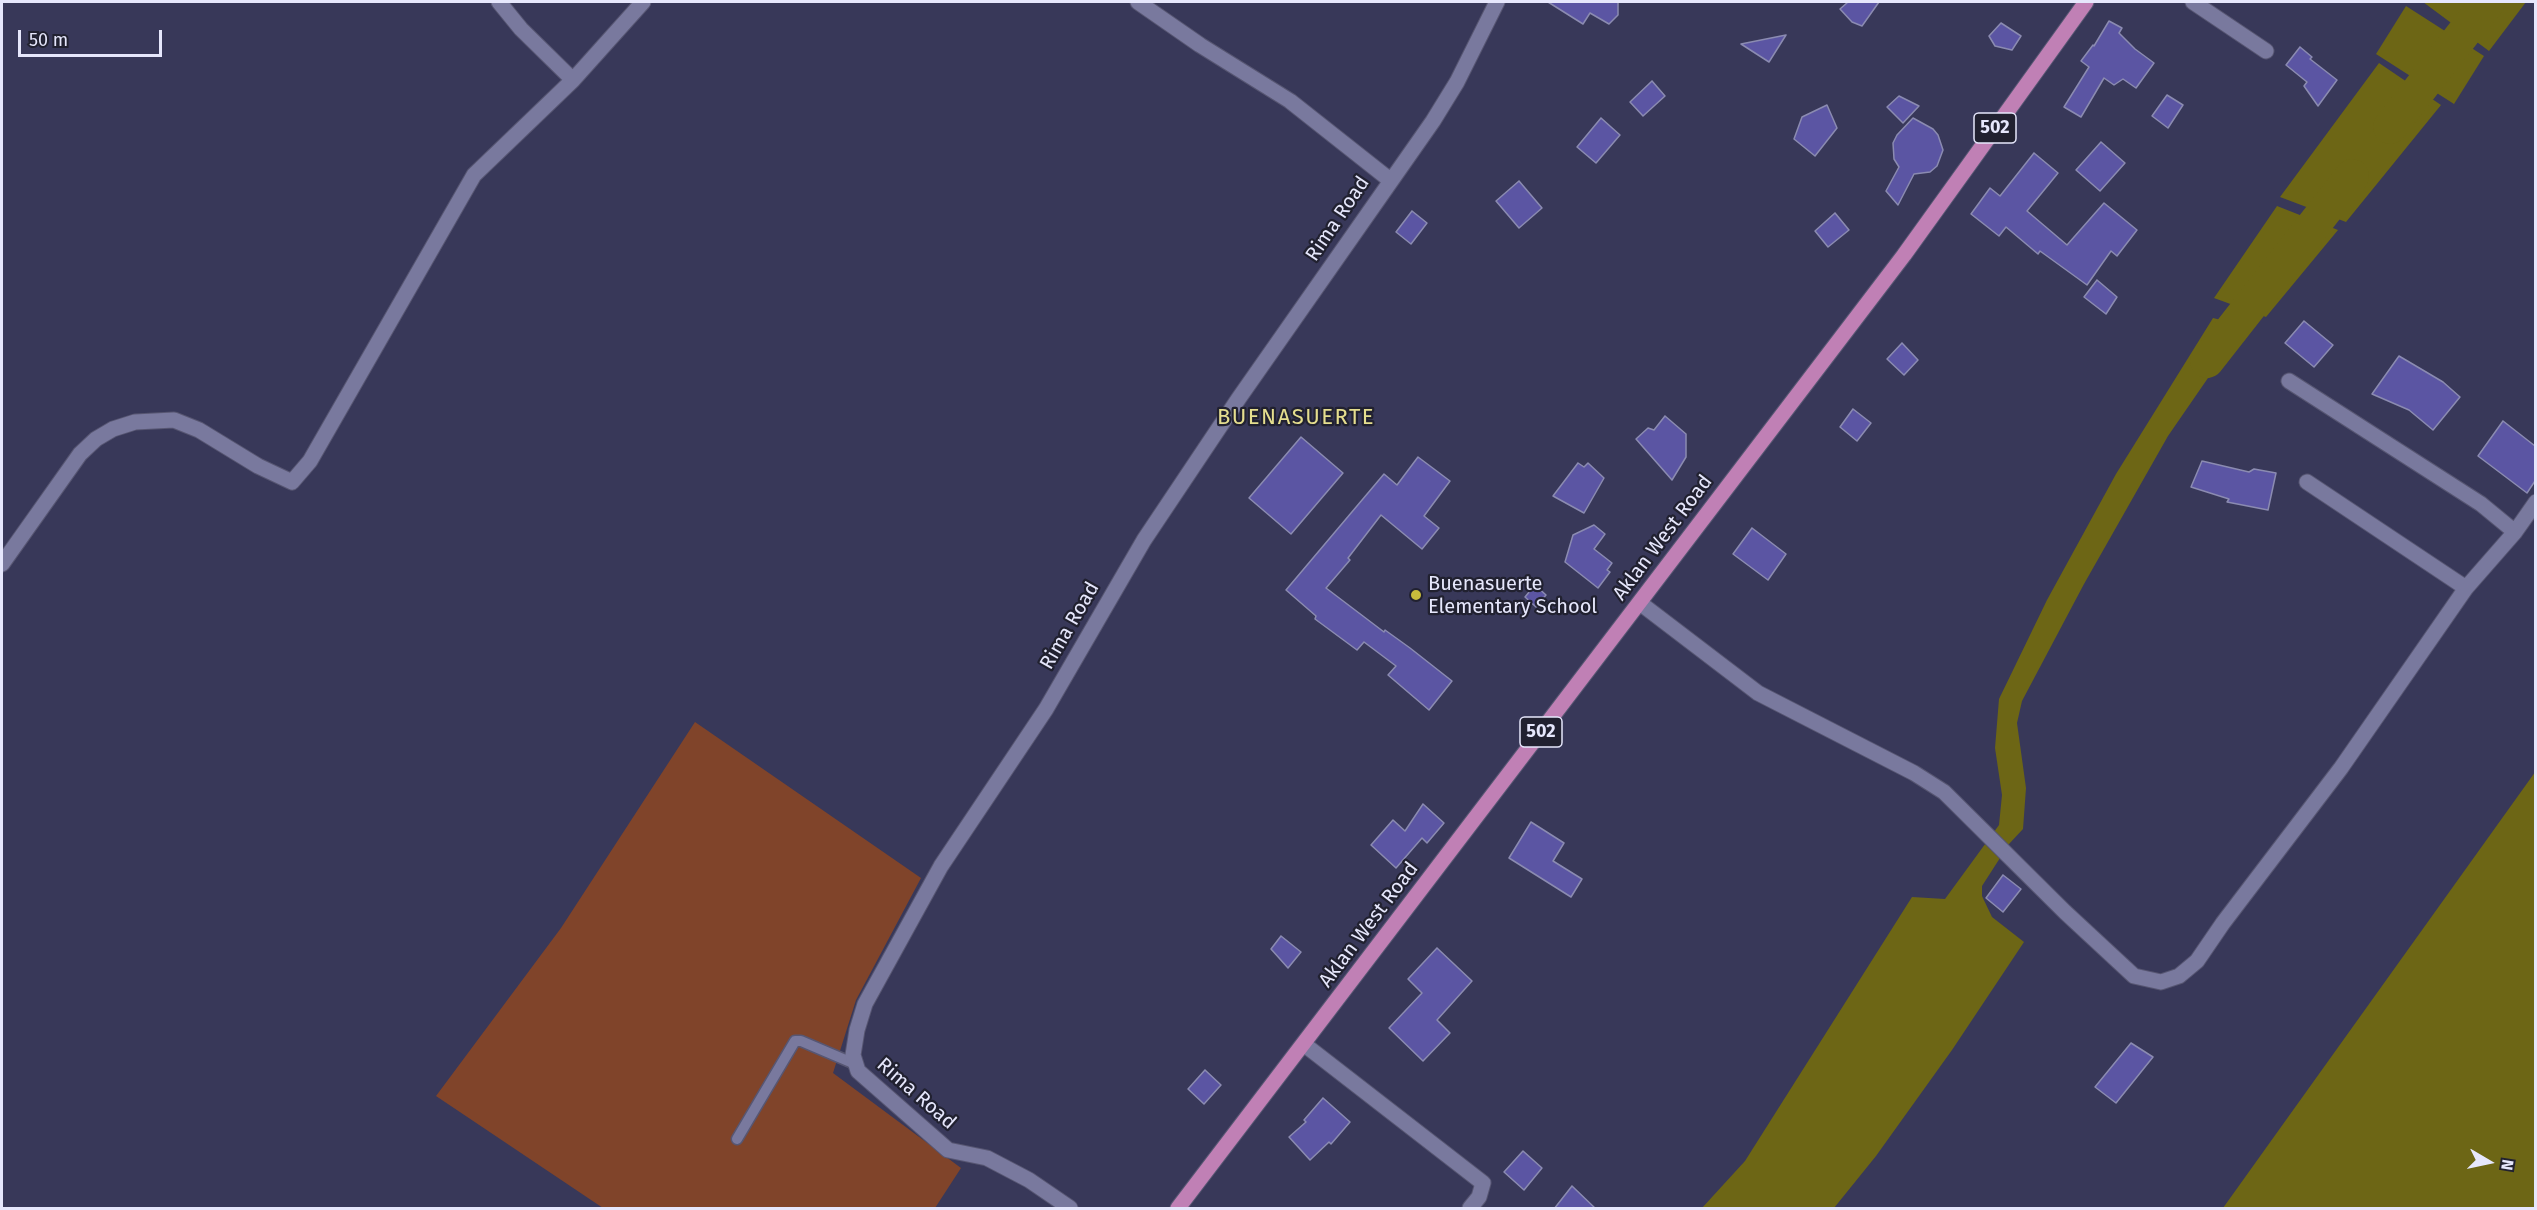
<!DOCTYPE html>
<style>
body{margin:0}
#map{position:relative;width:2537px;height:1210px;overflow:hidden;background:#383859;font-family:"Fira Sans",sans-serif}
canvas{display:block}
.frame{position:absolute;inset:0;border:3px solid #e6e7fc;pointer-events:none}
.north{position:absolute;left:2459px;top:1132px;width:60px;height:60px;-webkit-text-stroke:4px #212130;paint-order:stroke;rotate:99deg;font-size:16px;font-weight:700;line-height:24px;text-align:center;color:#e6e7fc}
.north::after{content:'';display:block;margin:auto;width:21px;height:27px;background:#e6e7fc;clip-path:polygon(50% 0,100% 100%,50% 72%,0 100%)}
.scale{position:absolute;left:18px;top:30px;width:144px;height:27px;box-sizing:border-box;border:3px solid #e6e7fc;border-top:0;padding-left:8px;font-size:18px;line-height:21px;white-space:nowrap;color:#e6e7fc;-webkit-text-stroke:4px #212130;paint-order:stroke}
</style>
<div id="map">
<canvas width="2537" height="1210"></canvas>
<div class="frame"></div>
<div class="north">N</div>
<div class="scale">50 m</div>
</div>
<script>
const ctx = document.querySelector('canvas').getContext('2d');
ctx.lineJoin = 'round';
function fill(path, color) { ctx.fillStyle = color; ctx.fill(path, 'evenodd'); }
const shape = rows => new Path2D(rows.map(r => 'M' + r).join(''));
function stroke(path, color, width, dash) { ctx.strokeStyle = color; ctx.lineWidth = width; ctx.lineCap = dash ? 'butt' : 'round'; ctx.setLineDash(dash || []); ctx.stroke(path); }
function label(font, color, halo, rows, align = 'center') {
  ctx.font = font + ' "Fira Sans",sans-serif'; ctx.lineWidth = 4.5; ctx.setLineDash([]); ctx.textBaseline = 'middle'; ctx.strokeStyle = halo; ctx.fillStyle = color; for (const [text, x, y, turn = 0] of rows) {
    ctx.save(); ctx.translate(x, y); ctx.rotate((+turn || 0) * Math.PI / 180); ctx.textAlign = isNaN(turn) ? turn : align; if (halo) ctx.strokeText(text, 0, 0); ctx.fillText(text, 0, 0); ctx.restore();
  }
}
fill(shape([
 [695,722,921,878,856,1000,833,1073,961,1168,935,1208,603,1208,436,1096,561,928]
]), '#80442a');
fill(shape([
 [2423,2,2526,2,2489,51],
 [2406,6,2484,56,2454,104,2376,54],
 [2379,63,2441,105,2346,222,2280,197],
 [2277,206,2338,230,2266,317,2214,298],
 [2213,318,2249,327,2208,378,2168,436,2084,584,2022,701,2017,723,2026,788,2023,829,2009,844,1982,886,1982,896,1992,917,2024,942,1952,1050,1876,1156,1834,1208,1702,1208,1745,1161,1912,897,1945,899,1999,825,2002,795,1995,748,1999,699,2047,600,2116,474],
 [2535,772,2535,1208,2223,1208,2533,775]
]), '#6d6615');
stroke(shape([
 [2390,127,2488,2],
 [2207,361,2352,176]
]), '#6d6615', 34);
const building = shape([
 [1548,2,1618,2,1618,15,1609,24,1590,13,1583,24,1548,2],
 [1848,2,1879,2,1862,26,1852,22,1840,9,1848,2],
 [2109,21,2122,28,2119,33,2135,49,2154,63,2136,88,2123,79,2114,85,2104,78,2081,117,2064,107,2089,67,2081,61,2093,45,2094,46,2109,21],
 [2001,23,2021,36,2012,50,1995,46,1989,36,2001,23],
 [1786,35,1769,62,1741,44,1786,35],
 [2300,47,2312,57,2310,59,2337,80,2318,106,2304,86,2307,82,2286,65,2300,47],
 [1652,81,1665,96,1643,116,1630,102,1652,81],
 [2167,95,2183,105,2168,128,2152,116,2167,95],
 [1899,96,1919,106,1903,123,1887,107,1899,96],
 [1827,105,1837,128,1815,156,1794,139,1802,117,1827,105],
 [1601,118,1620,135,1596,163,1577,147,1601,118],
 [1913,118,1933,129,1938,135,1943,150,1937,166,1930,172,1914,174,1898,205,1886,191,1899,167,1894,159,1893,143,1897,135,1913,118],
 [2101,142,2125,163,2100,191,2076,170,2101,142],
 [2034,153,2058,173,2027,211,2067,245,2104,203,2137,230,2117,256,2111,251,2087,285,2040,251,2038,254,2006,227,1999,236,1971,214,1990,188,2000,196,2034,153],
 [1519,181,1542,208,1519,228,1496,201,1519,181],
 [1412,211,1427,223,1411,244,1396,232,1412,211],
 [1835,213,1849,230,1828,247,1815,231,1835,213],
 [2097,280,2117,297,2106,314,2084,297,2097,280],
 [2304,321,2333,345,2314,367,2285,343,2304,321],
 [1902,343,1918,360,1904,375,1887,359,1902,343],
 [2399,356,2443,382,2460,397,2433,430,2409,410,2372,394,2399,356],
 [1853,409,1871,423,1857,441,1840,427,1853,409],
 [1665,416,1686,434,1686,457,1672,480,1636,439,1648,428,1654,430,1665,416],
 [2503,421,2535,446,2535,481,2527,493,2478,456,2503,421],
 [1301,437,1343,473,1291,534,1249,498,1301,437],
 [1418,457,1450,481,1424,516,1439,528,1422,549,1381,515,1348,558,1350,560,1326,588,1384,632,1385,630,1410,648,1452,681,1429,710,1388,675,1396,666,1364,642,1357,650,1315,619,1316,616,1286,590,1384,474,1397,485,1418,457],
 [2202,461,2249,472,2254,469,2276,473,2268,510,2227,502,2229,499,2191,487,2202,461],
 [1578,463,1584,467,1588,463,1604,478,1584,513,1553,496,1578,463],
 [1594,525,1605,534,1594,549,1612,563,1607,570,1610,572,1598,588,1565,562,1573,535,1594,525],
 [1752,528,1786,554,1768,580,1733,554,1752,528],
 [1535,585,1546,595,1536,607,1525,597,1535,585],
 [1423,804,1444,823,1427,843,1422,838,1396,868,1371,845,1393,820,1405,831,1423,804],
 [1531,822,1564,843,1553,861,1582,879,1571,897,1509,858,1531,822],
 [2003,875,2021,889,2003,912,1986,898,2003,875],
 [1281,936,1301,952,1288,968,1271,949,1281,936],
 [1437,948,1472,981,1437,1020,1450,1033,1423,1061,1389,1028,1422,993,1408,979,1437,948],
 [2131,1043,2153,1057,2116,1103,2095,1087,2131,1043],
 [1205,1070,1221,1085,1204,1104,1188,1089,1205,1070],
 [1323,1098,1350,1122,1331,1144,1329,1142,1310,1160,1289,1137,1306,1122,1304,1120,1323,1098],
 [1523,1151,1542,1168,1524,1190,1504,1172,1523,1151],
 [1572,1186,1596,1209,1554,1209,1572,1186]
]);
fill(building, '#5b55a3');
stroke(building, '#8b8bb1', 1.5);
const service = shape([
 [737,1139,795,1041,801,1041,855,1064]
]);
const minor = shape([
 [499,2,521,29,573,80],
 [1138,2,1200,45,1290,101,1390,180],
 [2193,2,2266,51],
 [2289,381,2481,504,2515,532],
 [2307,482,2466,588],
 [2,564,80,454,96,439,113,429,135,422,174,420,199,430,258,466,292,482,310,461,474,175,573,80,643,2],
 [1640,603,1758,693,1914,773,1944,792,2065,912,2134,976,2161,982,2179,976,2197,961,2223,923,2341,768,2466,588,2515,532,2536,502],
 [1305,1045,1483,1183,1479,1197,1470,1208],
 [1070,1208,1029,1180,987,1158,948,1150,858,1071,853,1055,857,1030,865,1004,941,866,1046,709,1144,540,1239,398,1433,121,1457,82,1497,2]
]);
const primary = shape([
 [1178,1208,1904,255,2086,2]
]);
stroke(service, '#575672', 13);
stroke(minor, '#575672', 17);
stroke(primary, '#575672', 17);
stroke(service, '#79799e', 10);
stroke(minor, '#79799e', 15);
stroke(primary, '#c080b5', 15);
for (const [x, y, r, color] of [
 [1416,595,6,"#c7bb3c"]
]) { const dot = new Path2D(); dot.arc(x, y, r, 0, 2 * Math.PI); ctx.fillStyle = color; ctx.fill(dot); stroke(dot, '#212130', 2); }
for (const [x, y, w] of [
 [1995,128,42],
 [1541,732,42]
]) { const box = new Path2D(); box.roundRect(x - w / 2, y - 15, w, 30, 4.5); ctx.fillStyle = '#212130'; ctx.fill(box); stroke(box, '#e6e7fc', 1.5); }
label('bold 18px', '#e6e7fc', null, [
 ["502",1995,128],
 ["502",1541,732]
]);
label('20px', '#e6e7fc', '#212130', [
 ["Rima Road",1338,219,-56],
 ["Aklan West Road",1663,538,-53],
 ["Rima Road",1070,626,-60],
 ["Aklan West Road",1369,925,-53],
 ["Rima Road",916,1094,41]
]);
label('20px', '#e6e7fc', '#212130', [
 ["Buenasuerte",1428,584],
 ["Elementary School",1428,607]
], 'left');
ctx.letterSpacing = '1.5px';
label('22px', '#e5de8f', '#212130', [
 ["BUENASUERTE",1296,418]
]);
ctx.letterSpacing = '0px';
</script>
